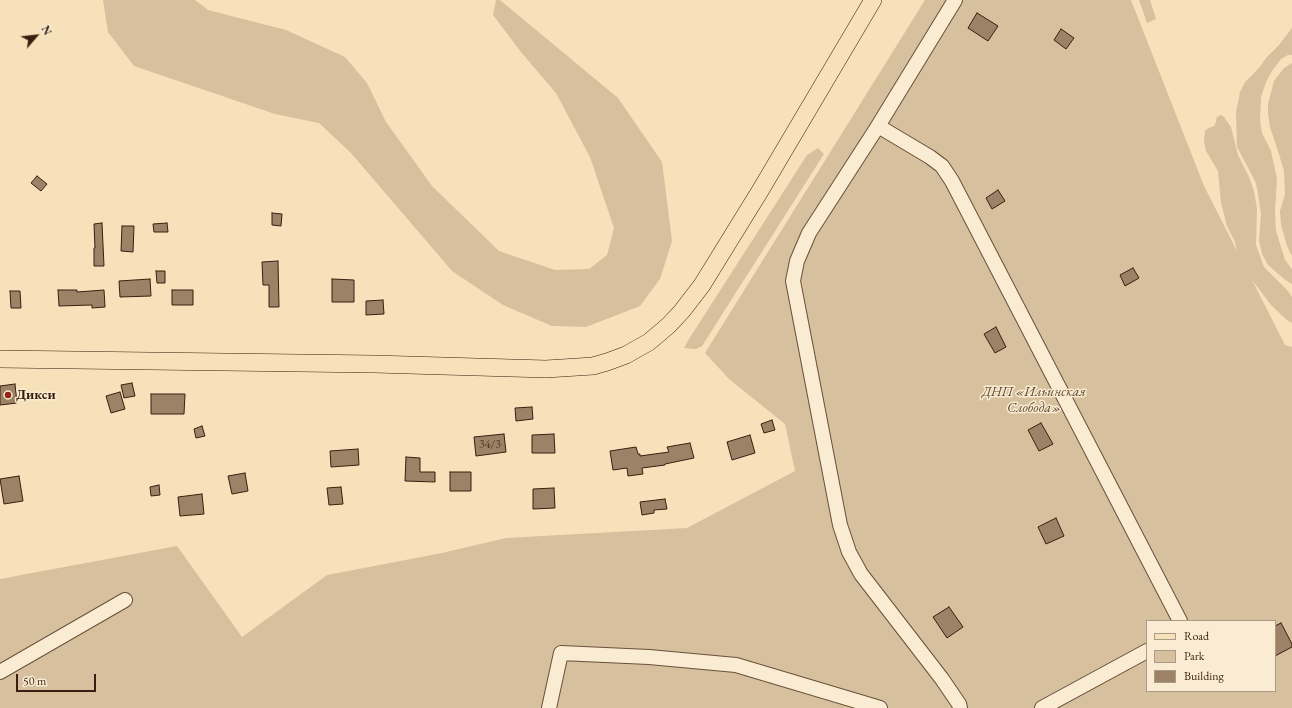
<!DOCTYPE html>
<meta charset="utf-8">
<style>
body{margin:0}
#map{position:relative;width:1292px;height:708px;overflow:hidden;background:#f6e1ba;font-family:"EB Garamond",serif}
canvas{display:block}
.legend{position:absolute;left:1146px;top:620px;width:130px;height:72px;box-sizing:border-box;background:#f9ecd2;border:1px solid #ad9a84;margin:0;padding:5px 7px;list-style:none;font-size:12px;color:#3b1e0f}
.legend li{display:flex;align-items:center;gap:8px;height:20px}
.legend b{width:20px;border:1px solid #ad9a84}
.north{position:absolute;left:16px;top:16px;width:40px;height:40px;-webkit-text-stroke:3px #f9ecd2;paint-order:stroke;rotate:62deg;font-size:11px;font-weight:700;line-height:16px;text-align:center;color:#3b1e0f}
.north::after{content:'';display:block;margin:auto;width:14px;height:18px;background:#3b1e0f;clip-path:polygon(50% 0,100% 100%,50% 72%,0 100%)}
.scale{position:absolute;left:16px;top:674px;width:80px;height:18px;box-sizing:border-box;border:2px solid #3b1e0f;border-top:0;padding-left:5px;font-size:12px;line-height:14px;white-space:nowrap;color:#3b1e0f;-webkit-text-stroke:3px #f9ecd2;paint-order:stroke}
</style>
<div id="map">
<canvas width="1292" height="708"></canvas>
<ul class="legend">
<li><b style="height:5px;background:#f6e1ba"></b>Road</li>
<li><b style="height:11px;background:#d6c09d"></b>Park</li>
<li><b style="height:11px;background:#9c8368"></b>Building</li>
</ul>
<div class="north">N</div>
<div class="scale">50 m</div>
</div>
<script>
const ctx = document.querySelector('canvas').getContext('2d');
ctx.lineJoin = 'round';
function fill(path, color) { ctx.fillStyle = color; ctx.fill(path, 'evenodd'); }
const shape = rows => new Path2D(rows.map(r => 'M' + r).join(''));
function stroke(path, color, width, dash) { ctx.strokeStyle = color; ctx.lineWidth = width; ctx.lineCap = dash ? 'butt' : 'round'; ctx.setLineDash(dash || []); ctx.stroke(path); }
function label(font, color, halo, rows, align = 'center') {
  ctx.font = font + ' "EB Garamond",serif'; ctx.lineWidth = 3; ctx.setLineDash([]); ctx.textBaseline = 'middle'; ctx.strokeStyle = halo; ctx.fillStyle = color; for (const [text, x, y, turn = 0] of rows) {
    ctx.save(); ctx.translate(x, y); ctx.rotate((+turn || 0) * Math.PI / 180); ctx.textAlign = isNaN(turn) ? turn : align; if (halo) ctx.strokeText(text, 0, 0); ctx.fillText(text, 0, 0); ctx.restore();
  }
}
fill(shape([
 [103,0,195,0,208,10,286,30,345,57,367,83,386,122,432,186,499,251,555,270,589,269,607,255,614,228,590,157,556,93,521,52,493,15,496,0,500,0,618,98,662,162,672,241,660,279,640,306,586,327,552,326,503,305,452,271,351,153,319,123,275,114,134,66,108,32],
 [925,0,1131,0,1204,186,1237,251,1235,242,1227,226,1221,203,1218,171,1206,151,1204,141,1205,131,1208,128,1212,127,1215,125,1217,117,1221,115,1224,117,1231,127,1238,155,1249,177,1254,191,1257,209,1256,245,1264,267,1287,290,1292,297,1292,323,1287,320,1271,305,1252,280,1285,345,1292,347,1292,708,0,708,0,579,177,546,242,637,327,575,442,553,506,538,687,528,795,471,785,424,729,379,705,353],
 [1147,621,1275,621,1275,691,1147,691],
 [1139,0,1150,0,1156,19,1147,23],
 [1292,28,1292,55,1288,55,1281,59,1272,71,1266,82,1261,97,1260,120,1262,133,1271,151,1277,179,1275,212,1276,231,1285,260,1292,269,1292,284,1284,279,1268,265,1262,254,1259,240,1261,214,1257,188,1255,181,1237,147,1236,112,1240,92,1245,82,1260,67,1266,58,1279,45],
 [1292,63,1292,256,1287,246,1281,225,1280,211,1285,194,1284,171,1278,151,1270,127,1268,113,1268,104,1274,81,1284,68],
 [818,148,824,154,702,346,696,349,684,348,689,339,807,155]
]), '#d6c09d');
const building = shape([
 [977,13,998,26,988,41,968,28,977,13],
 [1061,29,1074,38,1066,49,1054,40,1061,29],
 [37,176,47,184,41,191,31,183,37,176],
 [998,190,1005,201,992,209,986,198,998,190],
 [272,213,282,214,281,226,272,225,272,213],
 [102,223,104,266,94,266,94,248,95,248,94,224,102,223],
 [167,223,168,232,154,232,153,224,167,223],
 [122,226,134,226,133,252,121,251,122,226],
 [278,261,279,307,269,307,269,285,263,285,262,262,278,261],
 [1133,268,1139,278,1125,286,1120,275,1133,268],
 [156,271,165,271,165,283,157,283,156,271],
 [150,279,151,296,120,297,119,281,150,279],
 [332,279,354,280,354,302,332,302,332,279],
 [58,290,77,290,77,292,104,290,105,307,92,308,92,305,59,306,58,290],
 [172,290,193,290,193,305,172,305,172,290],
 [10,291,20,291,21,308,11,308,10,291],
 [383,300,384,314,366,315,366,301,383,300],
 [996,327,1006,347,995,353,984,334,996,327],
 [132,383,135,396,124,398,121,385,132,383],
 [15,384,17,403,0,405,0,386,15,384],
 [120,392,125,409,111,413,106,396,120,392],
 [151,394,185,394,184,414,151,414,151,394],
 [532,407,533,419,516,421,515,408,532,407],
 [772,420,775,430,764,433,761,424,772,420],
 [1041,423,1053,444,1039,451,1028,430,1041,423],
 [202,426,205,436,196,438,194,429,202,426],
 [504,434,506,452,476,456,474,437,504,434],
 [554,434,555,453,532,453,532,435,554,434],
 [750,435,755,453,732,460,727,442,750,435],
 [690,443,694,458,665,464,665,465,642,468,643,474,628,476,627,468,613,470,610,451,636,447,638,454,640,454,640,456,669,452,667,447,690,443],
 [358,449,359,465,331,467,330,451,358,449],
 [406,457,420,458,420,472,435,472,435,482,405,481,406,457],
 [450,472,471,472,471,491,450,491,450,472],
 [245,473,248,491,232,494,228,476,245,473],
 [19,476,23,501,4,504,0,479,19,476],
 [159,485,160,495,151,496,150,487,159,485],
 [341,487,343,504,329,505,327,488,341,487],
 [554,488,555,508,533,509,533,489,554,488],
 [202,494,204,514,180,516,178,497,202,494],
 [665,499,667,509,654,510,654,513,642,515,640,502,665,499],
 [1056,518,1064,536,1046,544,1038,527,1056,518],
 [949,607,963,627,947,638,933,617,949,607],
 [1281,623,1292,644,1292,647,1275,656,1275,626,1281,623]
]);
fill(building, '#9c8368');
stroke(building, '#3b1e0f', 1);
const minor = shape([
 [955,0,878,126,809,233,797,261,793,281,840,525,849,552,861,574,942,679,959,704,960,708],
 [878,126,930,157,942,166,952,181,1180,621],
 [0,672,125,600],
 [549,708,561,653,649,657,736,665,880,708],
 [1042,708,1147,651]
]);
const major = shape([
 [0,359,374,364,546,369,593,366,607,362,626,355,649,342,669,325,682,311,702,285,760,191,873,0]
]);
stroke(minor, '#6a4f3a', 16);
stroke(major, '#3b1e0f', 18);
stroke(minor, '#f9ecd2', 14);
stroke(major, '#f6e1ba', 17);
for (const [x, y, r, color] of [
 [8,395,4,"#8f2418"]
]) { const dot = new Path2D(); dot.arc(x, y, r, 0, 2 * Math.PI); ctx.fillStyle = color; ctx.fill(dot); stroke(dot, '#f9ecd2', 1.5); }
label('12px', '#533725', null, [
 ["34/3",490,445]
]);
label('italic 14px', '#624632', '#f9ecd2', [
 ["ДНП «Ильинская",1034,392],
 ["Слобода»",1034,408]
]);
label('bold 14px', '#3b1e0f', '#f9ecd2', [
 ["Дикси",16,395]
], 'left');
</script>
